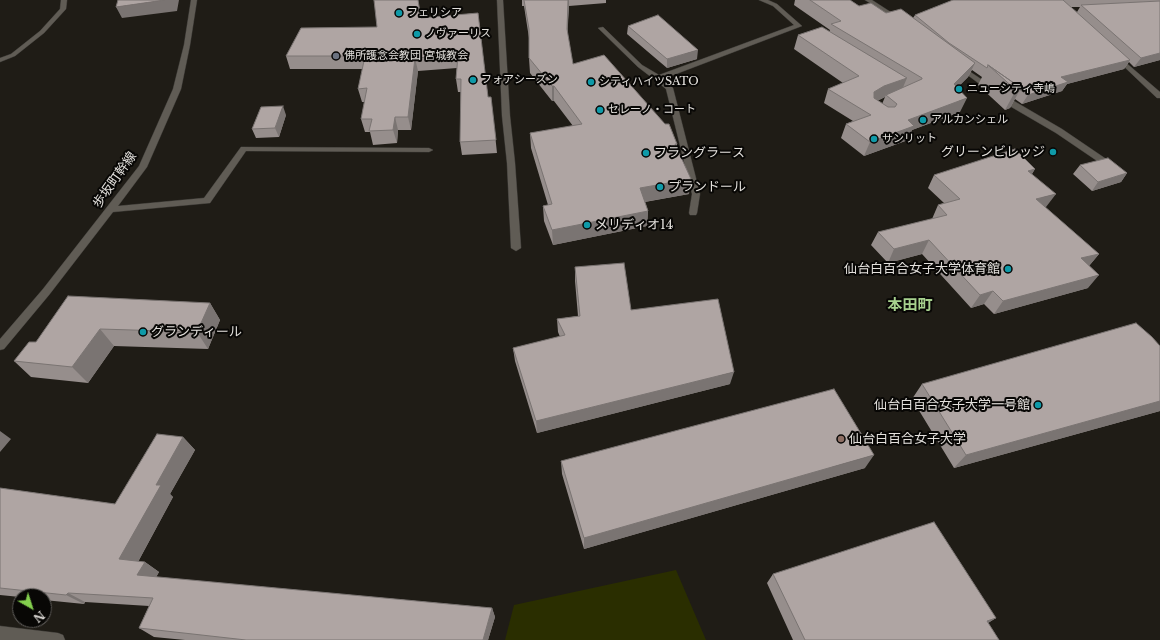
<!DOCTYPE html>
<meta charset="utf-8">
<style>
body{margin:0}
#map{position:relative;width:1160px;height:640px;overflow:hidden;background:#1f1c16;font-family:"Libre Baskerville",serif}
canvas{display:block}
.north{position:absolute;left:12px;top:588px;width:40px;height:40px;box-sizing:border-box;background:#080705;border:1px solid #605e5b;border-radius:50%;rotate:141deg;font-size:11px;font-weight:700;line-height:16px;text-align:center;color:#e3e0dc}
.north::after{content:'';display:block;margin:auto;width:14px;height:18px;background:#84d04e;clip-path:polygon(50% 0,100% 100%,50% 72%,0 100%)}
</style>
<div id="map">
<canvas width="1160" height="640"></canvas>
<div class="north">N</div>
</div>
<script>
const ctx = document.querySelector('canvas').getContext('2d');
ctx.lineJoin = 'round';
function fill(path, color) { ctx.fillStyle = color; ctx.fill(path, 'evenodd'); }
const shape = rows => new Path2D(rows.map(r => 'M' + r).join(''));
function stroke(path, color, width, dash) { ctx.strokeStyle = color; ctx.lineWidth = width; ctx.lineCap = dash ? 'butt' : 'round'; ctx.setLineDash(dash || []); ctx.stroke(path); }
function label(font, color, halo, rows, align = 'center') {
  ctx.font = font + ' "Libre Baskerville","Noto Sans JP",serif'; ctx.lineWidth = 4; ctx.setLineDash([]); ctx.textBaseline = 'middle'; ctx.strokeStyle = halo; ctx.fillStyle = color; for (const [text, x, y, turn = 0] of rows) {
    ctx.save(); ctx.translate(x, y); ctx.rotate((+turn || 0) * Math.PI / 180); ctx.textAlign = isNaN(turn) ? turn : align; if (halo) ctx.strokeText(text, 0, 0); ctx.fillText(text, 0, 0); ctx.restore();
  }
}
fill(shape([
 [676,570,706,640,505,640,514,605]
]), '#2a2e00');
const minor = shape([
 [61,0,67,0,66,9,44,33,15,56,0,62,0,58,11,54,40,31,60,9,61,0],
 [191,0,197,0,190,45,181,89,147,167,118,206,204,198,241,147,244,147,429,148,433,150,429,152,246,151,210,203,113,212,49,295,4,349,0,350,0,339,43,289,139,166,173,89,184,45,191,0],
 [497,0,503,0,510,116,515,163,521,248,516,251,511,248,507,163,502,116,497,0],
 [759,0,768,0,777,4,802,26,663,79,673,88,700,194,697,213,696,215,690,215,689,213,692,194,666,89,655,80,638,67,598,28,603,27,642,65,659,75,794,25,773,6,759,0],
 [865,0,872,0,903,20,898,21,865,0],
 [1117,55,1160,92,1160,98,1157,98,1115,58,1115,56,1117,55],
 [960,65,1014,101,1062,129,1115,165,1115,169,1109,169,1056,133,1008,105,958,68,956,67,960,65],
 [0,626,58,633,63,635,65,640,0,640,0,626]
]);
stroke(minor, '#393733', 1);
fill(minor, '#605c55');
fill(shape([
 [522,0,606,0,606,3,569,6,567,33,573,64,677,144,677,147,689,194,645,202,648,211,647,226,553,245,544,221,543,206,548,205,531,148,530,133,573,126,554,101,552,101,530,73,529,58,529,38,524,6,522,6],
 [795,0,850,0,859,6,886,13,913,18,915,15,953,0,1160,0,1160,60,1134,67,1129,62,1124,69,1067,84,1062,91,1022,104,1015,99,1010,108,1005,110,978,85,982,77,972,70,968,77,957,88,960,112,912,130,908,140,864,156,841,138,846,124,853,121,824,103,828,89,843,83,794,49,798,35,829,32,830,30,794,5],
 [1071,7,1080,7,1077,12],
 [885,97,882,104,877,100,879,100],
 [478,13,488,97,491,97,497,153,462,155,460,142,461,92,458,92,456,79,457,68,418,71,411,130,398,130,397,143,373,145,370,132,365,132,361,119,365,102,362,102,358,89,363,69,290,69,286,56,377,27,421,18],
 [628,26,697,59,667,68,627,34],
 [286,115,279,137,256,138,252,129],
 [1080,165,1127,173,1121,182,1092,191,1073,174],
 [1035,169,1032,174,1046,207,1045,207,1099,254,1089,266,1088,288,994,314,984,304,971,308,922,254,888,263,871,245,878,232,932,219,938,205,944,203,928,188,934,175],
 [575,267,631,310,730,384,537,433,515,361,513,348,560,337,558,332,557,319,578,316,575,281],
 [210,303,220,320,208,349,114,346,88,383,31,377,14,361,36,342],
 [1160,346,1160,411,954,468,912,399,922,384],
 [183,437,195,450,170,494,173,497,138,562,145,562,159,572,156,577,492,608,495,617,488,640,185,640,154,637,139,628,149,606,85,602,84,604,44,600,44,596,20,596,20,597,0,595,0,488,115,504],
 [561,461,865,468,584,549,562,474],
 [773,574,996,618,988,623,999,640,793,640,767,583]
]), '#968e8c');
fill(shape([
 [165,0,179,0,177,11,122,18,116,7],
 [568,0,569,0,569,6,567,43,567,29],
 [698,50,697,59,667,68,667,59],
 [1160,53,1160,60,1134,67,1141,58],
 [415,58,418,71,411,130,408,117],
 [1130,60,1124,69,1067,84,1062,91,1022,104,1028,95,1061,77],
 [975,63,968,77,947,98,954,84],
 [907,78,901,92,886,95,885,97,879,100,868,106,874,92,884,86],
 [552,86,554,86,554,101,552,101],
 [1021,88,1010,108,1005,110,1016,90],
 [967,98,960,112,912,130,908,140,864,156,870,142,908,120],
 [283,106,286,115,279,137,275,128],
 [395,117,398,130,397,143,393,130],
 [1035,169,1026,182,1028,171],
 [1127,173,1121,182,1092,191,1098,182],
 [691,179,689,194,638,203,640,188],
 [1056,194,1046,207,1027,212,1036,199],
 [648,211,647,226,553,245,552,230],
 [929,240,922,254,888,263,894,249],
 [1099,254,1088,267,1081,258],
 [1099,275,1088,288,994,314,1003,301],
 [993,291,984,304,971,308,980,295],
 [210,303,220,320,208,349,197,332],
 [100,329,114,346,88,383,72,367],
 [734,372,730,384,537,433,536,421],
 [1160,401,1160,411,954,468,966,455],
 [0,431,11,439,0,452],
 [183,437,195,450,170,494,173,497,134,569,119,559,156,485],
 [874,455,865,468,584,549,584,538],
 [145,562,159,572,152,585,137,575],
 [68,593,85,602,84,604,66,595],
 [492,608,495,617,488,640,483,640],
 [996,618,983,626,987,621]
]), '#7a7472');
const building = shape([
 [118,0,165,0,116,7,118,0],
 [374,0,418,0,421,18,478,13,488,97,491,97,496,140,460,142,461,79,456,79,458,55,415,58,408,117,395,117,393,130,369,131,372,119,361,119,367,88,358,89,365,56,286,56,301,28,377,27,374,0],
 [524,0,568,0,567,29,573,64,604,55,665,124,669,124,677,144,675,144,691,179,640,188,648,211,552,230,543,206,552,204,530,133,582,124,554,86,552,86,529,58,529,29,524,0],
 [810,0,850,0,859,6,871,3,886,13,901,9,975,63,954,84,967,98,908,120,914,126,870,142,846,124,871,115,828,89,859,76,798,35,822,27,907,78,884,86,874,92,874,98,888,107,895,107,897,104,886,95,922,79,922,78,831,24,841,21,810,0],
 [953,0,1063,0,1130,60,1061,77,1068,82,1028,95,1020,90,1021,88,988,65,987,68,949,43,915,15,953,0],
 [1160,1,1160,53,1141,58,1081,5,1160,1],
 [658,15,698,50,667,59,628,26,658,15],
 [988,65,1021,88,1016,90,988,65],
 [283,106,275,128,252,129,261,107,283,106],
 [1015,149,1035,169,1028,171,1056,194,1036,199,1099,254,1081,258,1099,275,1003,301,993,291,980,295,929,240,894,249,878,232,947,215,938,205,960,199,934,175,1015,149],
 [1108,158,1127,173,1098,182,1080,165,1108,158],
 [624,263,631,310,718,299,734,372,536,421,513,348,565,335,557,319,580,316,575,267,624,263],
 [68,296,210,303,197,332,100,329,72,367,14,361,29,342,36,342,68,296],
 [1136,323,1152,337,1160,346,1160,401,966,455,922,384,1136,323],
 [834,389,874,455,584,538,561,461,834,389],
 [157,434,183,437,156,485,161,485,119,559,145,562,137,575,492,608,483,640,246,640,139,628,153,598,68,593,66,595,0,588,0,488,115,504,157,434],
 [934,522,996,618,987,621,999,640,805,640,773,574,934,522]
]);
fill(building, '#afa5a3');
stroke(building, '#7a7472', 1);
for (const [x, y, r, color] of [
 [399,13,4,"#0f9aa8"],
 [417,34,4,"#0f9aa8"],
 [336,56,4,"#6b7280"],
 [473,80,4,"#0f9aa8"],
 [591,82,4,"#0f9aa8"],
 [959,89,4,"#0f9aa8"],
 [600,110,4,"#0f9aa8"],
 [923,120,4,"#0f9aa8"],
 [874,139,4,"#0f9aa8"],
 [1053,152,4,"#0f9aa8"],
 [646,153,4,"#0f9aa8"],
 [660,187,4,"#0f9aa8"],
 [587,225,4,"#0f9aa8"],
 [1008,269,4,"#0f9aa8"],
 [143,332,4,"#0f9aa8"],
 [1038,405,4,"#0f9aa8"],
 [841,439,4,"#8d6e63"]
]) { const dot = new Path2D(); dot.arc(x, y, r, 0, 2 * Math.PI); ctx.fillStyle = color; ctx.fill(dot); stroke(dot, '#080705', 1.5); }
label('11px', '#e3e0dc', '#080705', [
 ["フェリシア",407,13],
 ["ノヴァーリス",425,34],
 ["佛所護念会教団 宮城教会",344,56],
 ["フォアシーズン",481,80],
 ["シティハイツSATO",599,82],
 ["ニューシティ寺嶋",967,89],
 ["セレーノ・コート",608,110],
 ["アルカンシェル",931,120],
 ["サンリット",882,139]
], 'left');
label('13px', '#e3e0dc', '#080705', [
 ["グリーンビレッジ",1045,152,"right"],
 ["フラングラース",654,153],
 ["プランドール",668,187],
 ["メリディオ14",595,225],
 ["仙台白百合女子大学体育館",1000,269,"right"],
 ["グランディール",151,332],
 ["仙台白百合女子大学一号館",1030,405,"right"],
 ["仙台白百合女子大学",849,439]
], 'left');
label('13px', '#e3e0dc', '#080705', [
 ["歩坂町幹線",115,180,-55]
]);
label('bold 15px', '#a7d18e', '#080705', [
 ["本田町",910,306]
]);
</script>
